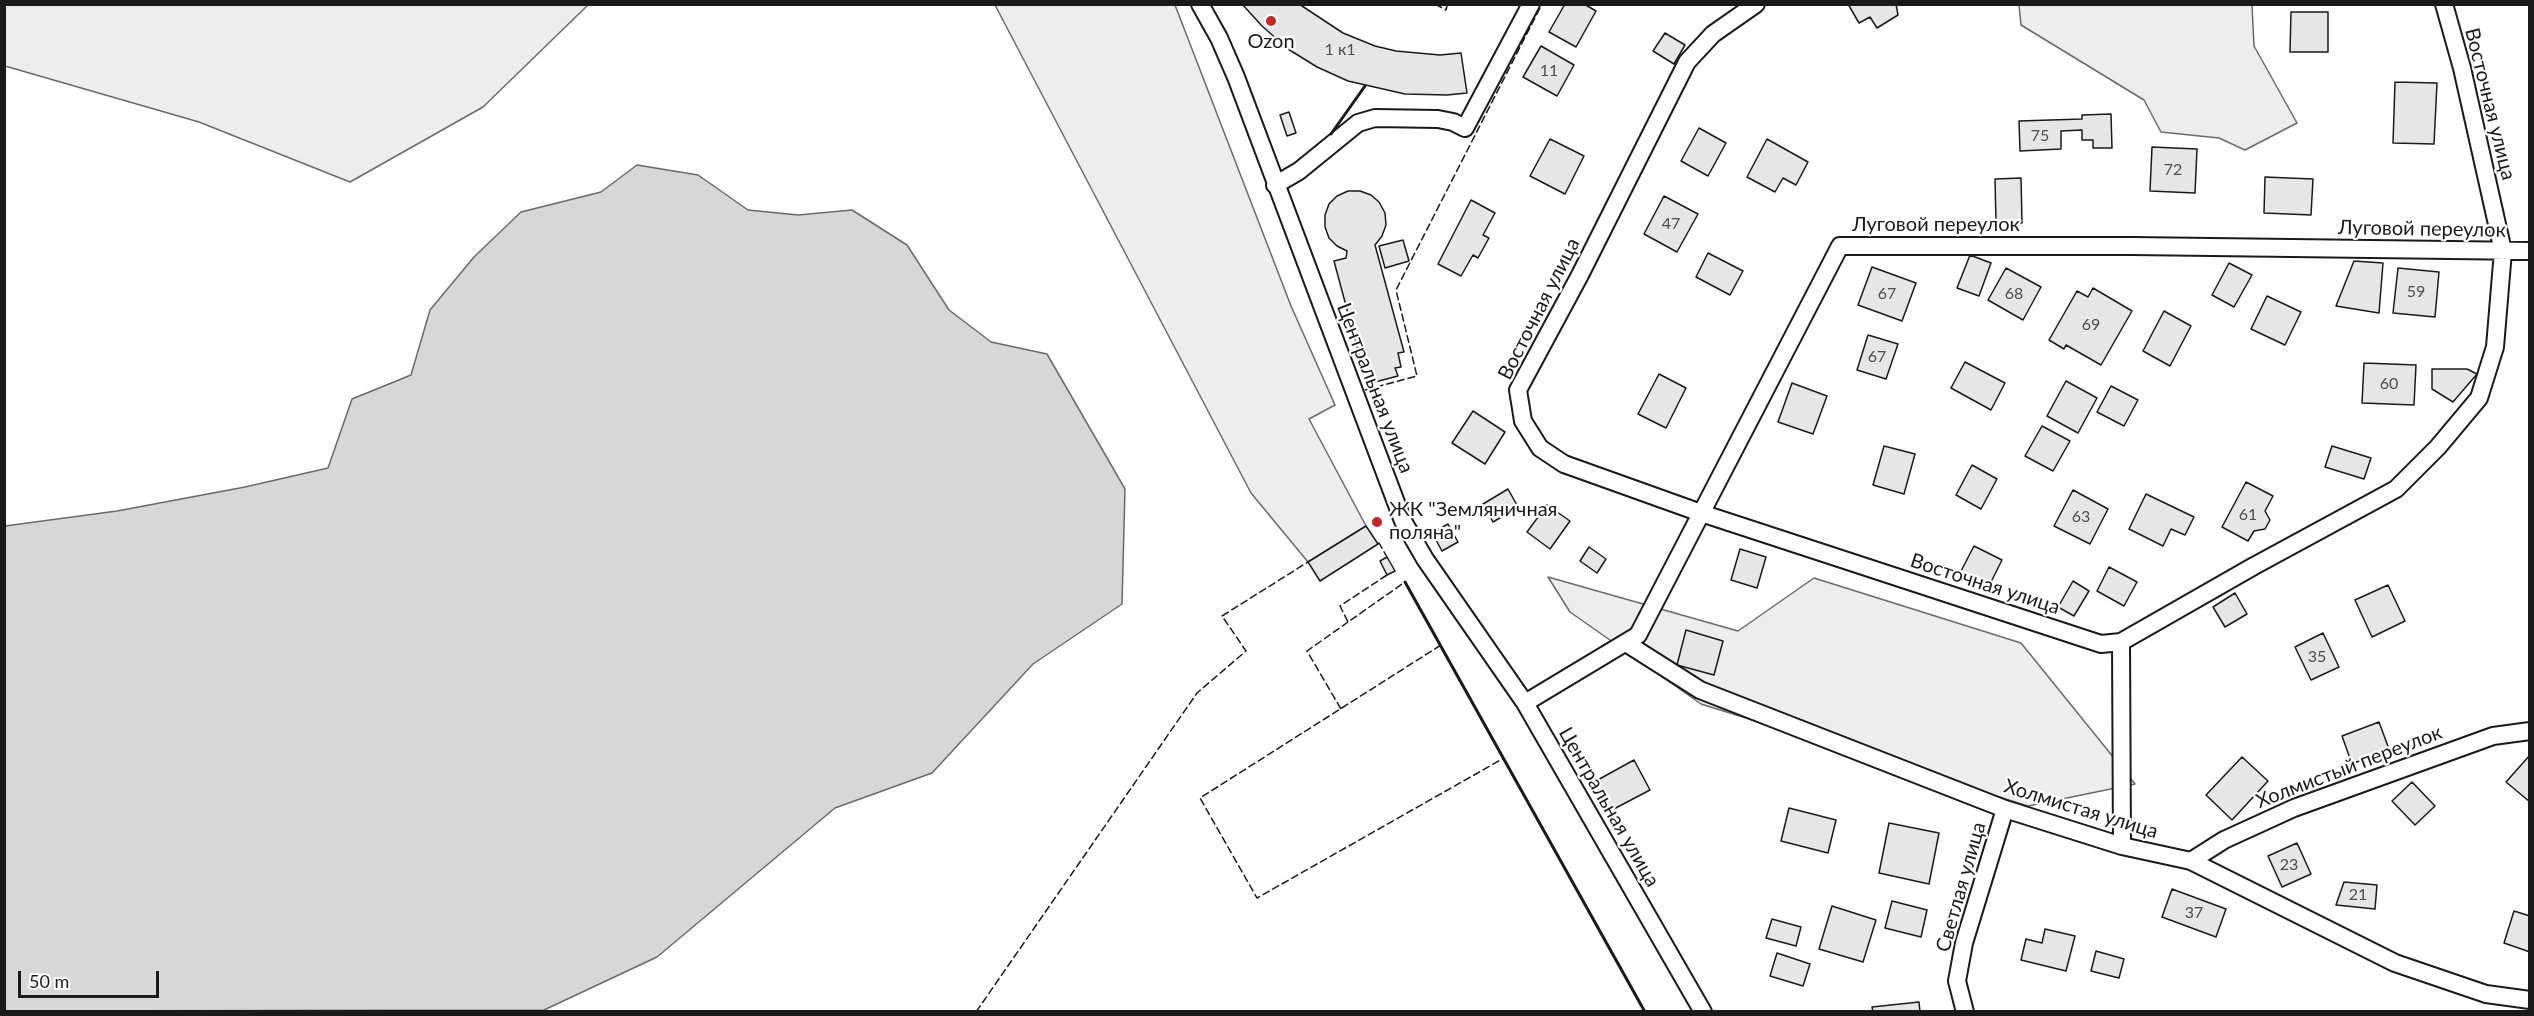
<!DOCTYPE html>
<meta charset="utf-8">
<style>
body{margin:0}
#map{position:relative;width:2534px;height:1016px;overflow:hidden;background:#fff;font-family:Lato,sans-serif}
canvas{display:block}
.frame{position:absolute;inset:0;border:6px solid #1a1a1a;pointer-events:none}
.scale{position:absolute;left:18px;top:971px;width:141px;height:27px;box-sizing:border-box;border:3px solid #1a1a1a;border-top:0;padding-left:8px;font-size:18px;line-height:21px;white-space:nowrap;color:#1a1a1a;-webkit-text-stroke:4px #fff;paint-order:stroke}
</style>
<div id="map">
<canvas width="2534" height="1016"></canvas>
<div class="frame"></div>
<div class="scale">50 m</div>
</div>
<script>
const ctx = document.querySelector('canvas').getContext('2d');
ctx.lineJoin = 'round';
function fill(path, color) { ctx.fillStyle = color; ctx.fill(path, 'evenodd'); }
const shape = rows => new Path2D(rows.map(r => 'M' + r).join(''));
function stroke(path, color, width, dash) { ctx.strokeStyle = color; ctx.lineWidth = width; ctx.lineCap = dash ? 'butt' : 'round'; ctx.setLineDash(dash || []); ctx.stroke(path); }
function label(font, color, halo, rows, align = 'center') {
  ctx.font = font + ' Lato,sans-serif'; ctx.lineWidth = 4.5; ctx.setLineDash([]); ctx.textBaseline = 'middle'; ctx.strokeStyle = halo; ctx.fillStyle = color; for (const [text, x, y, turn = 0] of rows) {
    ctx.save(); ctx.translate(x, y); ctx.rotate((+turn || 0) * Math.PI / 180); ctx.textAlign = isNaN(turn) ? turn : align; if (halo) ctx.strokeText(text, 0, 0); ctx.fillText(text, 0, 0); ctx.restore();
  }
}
const green = shape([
 [4,5,5,4,588,5,483,107,350,182,199,122,5,66,4,5],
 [995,5,1175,5,1291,306,1335,405,1309,419,1366,526,1308,562,1251,493,995,5],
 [2019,5,2252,5,2254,46,2297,123,2245,150,2219,138,2161,132,2144,100,2021,25,2019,5],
 [1548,577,1738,631,1814,578,2021,643,2135,784,2028,806,1701,704,1570,612,1548,577]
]);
fill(green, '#ededed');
stroke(green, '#6a6a6a', 1.5);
const water = shape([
 [637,165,698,175,748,210,798,215,852,210,907,245,949,310,991,342,1047,354,1125,489,1122,604,1033,664,932,773,835,808,657,957,544,1010,5,1011,5,526,117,511,245,487,328,468,352,399,411,375,430,310,474,257,521,212,601,192,637,165]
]);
fill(water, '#d7d7d7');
stroke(water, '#6a6a6a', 1.5);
const building = shape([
 [1242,4,1299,4,1343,33,1375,46,1396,51,1440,55,1461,53,1467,93,1447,95,1405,94,1348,81,1317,67,1288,49,1262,26,1242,4],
 [1565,4,1584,4,1596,11,1576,47,1549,32,1565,4],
 [1848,4,1896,4,1898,15,1877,28,1870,17,1859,23,1848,4],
 [2291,12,2328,12,2328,52,2290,52,2291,12],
 [1665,33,1685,45,1674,64,1653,51,1665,33],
 [1541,46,1574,65,1557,96,1523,77,1541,46],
 [2395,82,2437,83,2434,144,2393,143,2395,82],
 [1289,112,1296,133,1287,136,1280,115,1289,112],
 [2111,114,2112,148,2093,148,2093,140,2082,140,2082,130,2061,131,2061,149,2020,151,2019,121,2082,119,2082,115,2111,114],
 [1699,128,1726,143,1708,176,1681,161,1699,128],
 [1550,139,1584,156,1565,194,1530,176,1550,139],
 [1767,139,1808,162,1796,185,1783,178,1775,192,1747,177,1767,139],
 [2152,147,2197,149,2195,193,2150,191,2152,147],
 [2265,177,2313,179,2311,215,2264,213,2265,177],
 [2021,178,2022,223,1996,223,1995,179,2021,178],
 [1348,191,1360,191,1371,195,1379,202,1385,213,1386,225,1382,236,1375,245,1404,352,1398,353,1401,367,1395,368,1398,376,1367,384,1334,261,1346,258,1347,251,1337,246,1329,238,1325,227,1325,215,1329,204,1337,196,1348,191],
 [1664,196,1698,214,1677,252,1644,234,1664,196],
 [1471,200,1495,213,1483,235,1489,238,1478,258,1473,255,1461,276,1438,264,1471,200],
 [1403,240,1409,261,1385,268,1379,246,1403,240],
 [1708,253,1743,271,1730,295,1696,277,1708,253],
 [1970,255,1991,263,1979,296,1957,288,1970,255],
 [2354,261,2383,263,2379,313,2336,306,2354,261],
 [2229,263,2252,275,2234,307,2212,295,2229,263],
 [1872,267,1916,283,1902,321,1858,305,1872,267],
 [2006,268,2041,287,2023,320,1988,300,2006,268],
 [2398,268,2439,272,2435,317,2393,313,2398,268],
 [2093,288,2132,311,2101,365,2066,345,2064,349,2049,340,2077,291,2088,297,2093,288],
 [2267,296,2301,312,2285,345,2251,329,2267,296],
 [2164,311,2191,326,2170,366,2143,351,2164,311],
 [1868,335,1898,344,1886,379,1857,370,1868,335],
 [1965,362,2005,383,1991,410,1951,388,1965,362],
 [2364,363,2416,365,2414,405,2362,403,2364,363],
 [2432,369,2467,369,2477,374,2453,402,2432,389,2432,369],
 [1659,374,1686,388,1666,428,1638,414,1659,374],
 [2066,381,2097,398,2078,433,2047,416,2066,381],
 [1792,383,1827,396,1813,434,1778,422,1792,383],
 [2111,386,2138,400,2124,426,2097,412,2111,386],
 [1473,411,1505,432,1485,464,1452,443,1473,411],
 [2042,426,2070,441,2053,471,2025,456,2042,426],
 [1884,446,1915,454,1904,494,1873,485,1884,446],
 [2332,446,2371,458,2364,479,2325,467,2332,446],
 [1972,465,1997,479,1981,509,1956,495,1972,465],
 [2246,482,2273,496,2265,511,2270,520,2265,529,2254,531,2248,541,2222,527,2246,482],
 [1508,489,1518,507,1493,522,1483,504,1508,489],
 [2073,490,2108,509,2090,544,2054,526,2073,490],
 [2146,494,2194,517,2185,535,2171,529,2163,546,2129,529,2146,494],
 [1547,505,1570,521,1550,549,1527,532,1547,505],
 [1448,524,1458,542,1442,551,1432,533,1448,524],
 [1366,526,1378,544,1320,581,1308,562,1366,526],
 [1974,546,2002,560,1988,588,1960,573,1974,546],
 [1589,547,1606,559,1597,573,1580,561,1589,547],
 [1740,549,1766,557,1757,588,1731,580,1740,549],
 [1387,557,1395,571,1387,575,1380,561,1387,557],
 [2109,567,2137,582,2124,606,2097,591,2109,567],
 [2073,581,2089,591,2074,616,2058,607,2073,581],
 [2388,585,2405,621,2372,637,2355,600,2388,585],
 [2235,593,2247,614,2225,627,2213,607,2235,593],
 [1686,630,1723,641,1714,675,1677,665,1686,630],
 [2323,633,2339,667,2311,680,2295,647,2323,633],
 [2379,722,2389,749,2352,764,2342,736,2379,722],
 [2530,755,2530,802,2506,782,2530,755],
 [2242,757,2268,781,2232,820,2206,795,2242,757],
 [1634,760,1650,790,1610,811,1594,782,1634,760],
 [2412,782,2435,806,2415,825,2392,801,2412,782],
 [1789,808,1836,820,1828,853,1781,841,1789,808],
 [1889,823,1939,833,1929,884,1879,873,1889,823],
 [2297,843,2311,874,2282,887,2268,856,2297,843],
 [2344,882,2377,885,2375,909,2336,905,2344,882],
 [2172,889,2226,909,2216,937,2162,917,2172,889],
 [1892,901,1927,910,1921,937,1885,928,1892,901],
 [1832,906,1876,920,1863,962,1819,949,1832,906],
 [2514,911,2530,916,2530,952,2504,943,2514,911],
 [1772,919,1801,927,1796,946,1766,938,1772,919],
 [2045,929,2075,936,2066,971,2021,960,2026,939,2042,943,2045,929],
 [2096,951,2124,959,2119,978,2091,971,2096,951],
 [1777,953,1810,964,1803,986,1770,976,1777,953],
 [1919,1002,1920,1012,1873,1012,1872,1007,1919,1002]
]);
fill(building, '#e6e6e6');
stroke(building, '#1a1a1a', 1.5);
const minor = shape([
 [1200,4,1219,38,1236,77,1403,521,1425,559,1525,703,1703,1012],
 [1756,4,1713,34,1687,62,1580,275,1518,390,1523,421,1540,448,1564,464,1701,513,2101,644,2121,642,2254,566,2396,489,2438,447,2479,398,2495,347,2503,251,2462,68,2444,4],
 [1275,185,1299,171,1358,123,1375,118,1438,119,1453,122,1465,128,1531,4],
 [2121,642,2122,846],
 [1626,643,1700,690,2005,809,2122,846,2191,861,2395,963,2486,994,2530,1000],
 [1525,703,1638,635,1840,246,2132,246,2530,251],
 [2191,861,2224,840,2294,808,2493,736,2530,731],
 [1965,1012,1957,981,1964,943,2005,809]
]);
stroke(minor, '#1a1a1a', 20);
stroke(minor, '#fff', 16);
stroke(shape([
 [1435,4,1446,10,1447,6],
 [1365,390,1417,376,1396,290,1542,4],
 [1378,544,1379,543,1387,557],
 [1387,575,1340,606,1348,622,1405,582],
 [1441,645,1200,798,1257,898,1504,758],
 [1341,709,1307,651,1348,622],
 [976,1012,1197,693,1246,651,1222,616,1308,562]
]), '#1a1a1a', 1.5, [8, 3]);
stroke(shape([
 [1331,134,1365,86],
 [1405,582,1645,1012]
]), '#1a1a1a', 3);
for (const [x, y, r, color] of [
 [1271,21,6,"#c62828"],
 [1377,522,6,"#c62828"]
]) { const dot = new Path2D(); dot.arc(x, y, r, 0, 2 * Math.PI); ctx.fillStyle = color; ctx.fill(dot); stroke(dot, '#fff', 2); }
label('16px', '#4d4d4d', null, [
 ["1 к1",1340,50],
 ["11",1549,71],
 ["75",2040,136],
 ["72",2173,170],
 ["47",1671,224],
 ["59",2416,292],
 ["67",1887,294],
 ["68",2014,294],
 ["69",2091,325],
 ["67",1877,357],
 ["60",2389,384],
 ["61",2248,515],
 ["63",2081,517],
 ["35",2317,657],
 ["23",2289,865],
 ["21",2358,895],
 ["37",2194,913]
]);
label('20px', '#1a1a1a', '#fff', [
 ["Ozon",1271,42],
 ["ЖК \"Земляничная",1389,510,"left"],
 ["поляна\"",1389,533,"left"]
]);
label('20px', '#1a1a1a', '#fff', [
 ["Восточная улица",2490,104,76],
 ["Луговой переулок",1936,225],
 ["Луговой переулок",2422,229,1],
 ["Восточная улица",1539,309,-63],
 ["Центральная улица",1375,388,69],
 ["Восточная улица",1985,584,18],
 ["Холмистый переулок",2349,767,-21],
 ["Центральная улица",1609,807,60],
 ["Холмистая улица",2081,809,17],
 ["Светлая улица",1961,887,-74]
]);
</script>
